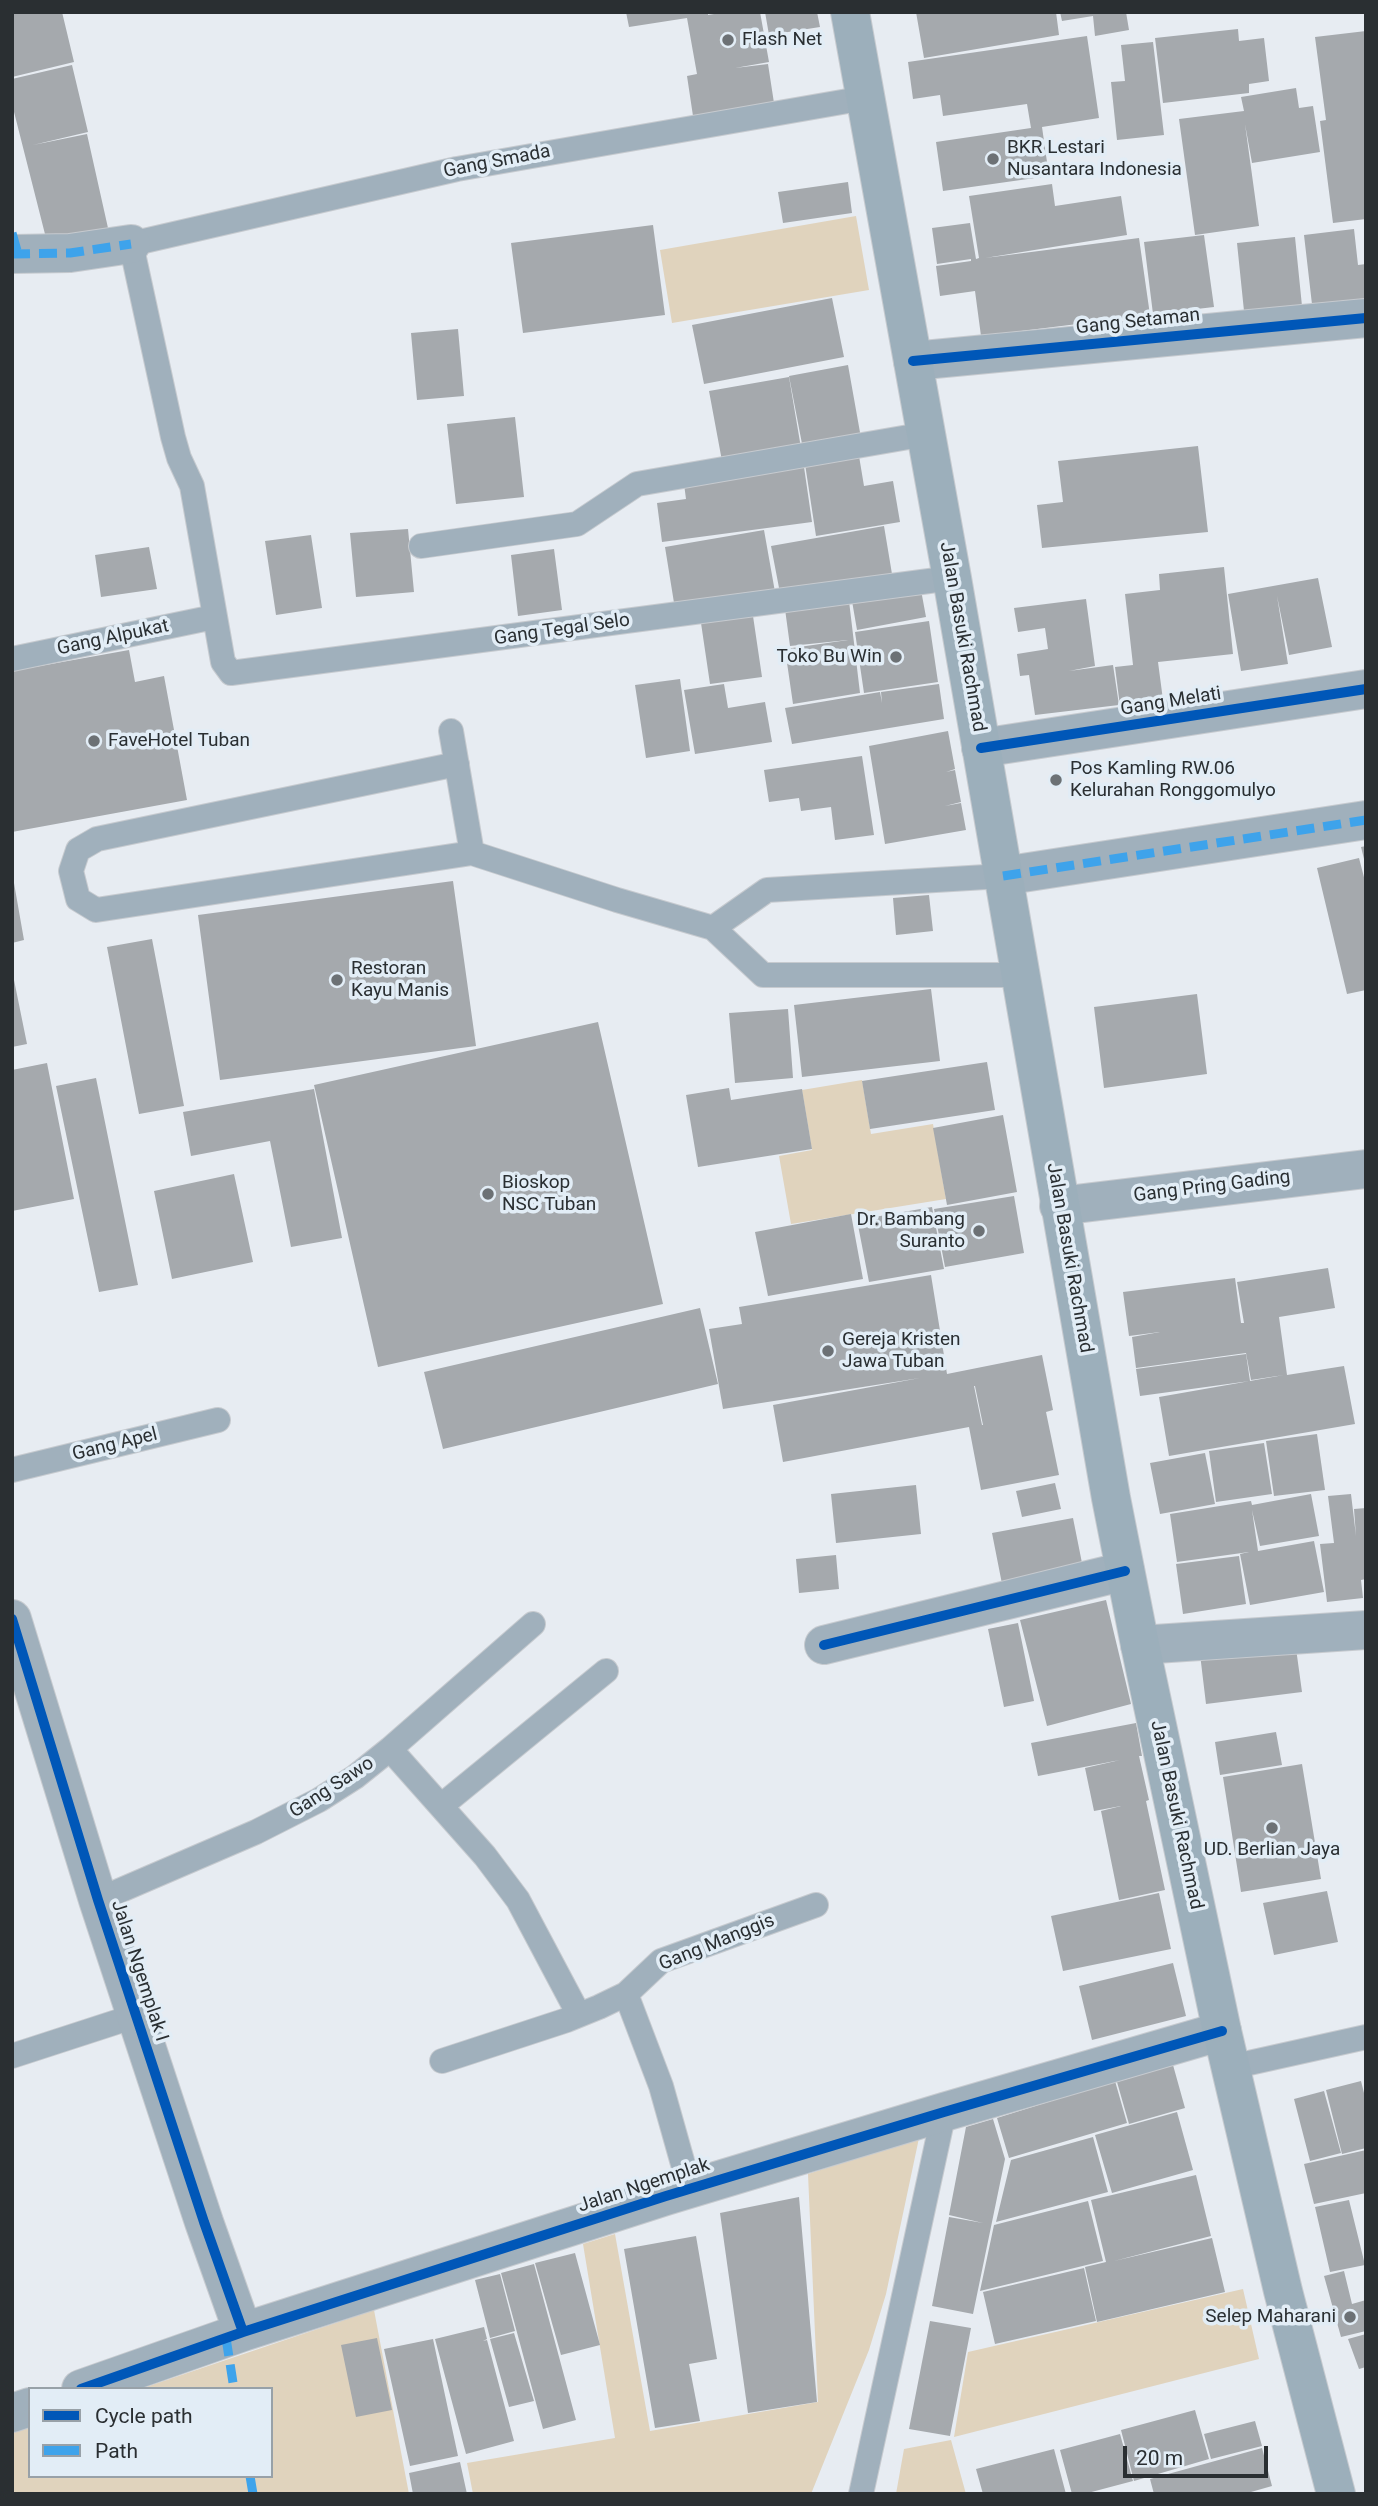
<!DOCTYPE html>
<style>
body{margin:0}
#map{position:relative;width:1378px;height:2506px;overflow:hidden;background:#e7ecf2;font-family:Roboto,sans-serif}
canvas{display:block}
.frame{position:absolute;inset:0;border:14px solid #2a2f32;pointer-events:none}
.legend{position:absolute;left:28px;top:2387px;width:245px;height:91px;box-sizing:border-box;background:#e2edf6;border:2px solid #98a1a8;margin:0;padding:9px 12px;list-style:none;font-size:21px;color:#2a2f32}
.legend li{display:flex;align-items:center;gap:14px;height:35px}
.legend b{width:35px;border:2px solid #98a1a8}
.scale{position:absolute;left:1123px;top:2446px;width:145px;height:32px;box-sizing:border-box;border:4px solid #2a2f32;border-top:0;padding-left:9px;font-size:21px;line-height:24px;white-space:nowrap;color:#2a2f32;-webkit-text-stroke:5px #e2edf6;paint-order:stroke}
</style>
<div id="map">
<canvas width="1378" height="2506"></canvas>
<div class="frame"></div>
<ul class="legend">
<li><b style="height:9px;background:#0057b8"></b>Cycle path</li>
<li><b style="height:9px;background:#3ea3eb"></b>Path</li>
</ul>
<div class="scale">20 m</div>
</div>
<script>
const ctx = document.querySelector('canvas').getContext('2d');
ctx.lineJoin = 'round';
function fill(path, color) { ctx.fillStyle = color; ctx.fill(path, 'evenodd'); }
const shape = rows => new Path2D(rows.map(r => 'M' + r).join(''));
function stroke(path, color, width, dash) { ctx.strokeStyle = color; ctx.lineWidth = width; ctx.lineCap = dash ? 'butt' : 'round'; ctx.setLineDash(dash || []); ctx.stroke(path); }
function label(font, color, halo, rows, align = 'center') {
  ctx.font = font + ' Roboto,sans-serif'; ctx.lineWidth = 7; ctx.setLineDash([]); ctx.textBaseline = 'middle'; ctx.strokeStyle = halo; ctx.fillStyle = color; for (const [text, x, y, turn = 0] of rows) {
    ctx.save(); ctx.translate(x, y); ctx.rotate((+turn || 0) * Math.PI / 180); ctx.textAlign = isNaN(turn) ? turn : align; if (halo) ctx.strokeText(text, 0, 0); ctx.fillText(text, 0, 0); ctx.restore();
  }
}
fill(shape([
 [856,216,869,290,672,323,660,250],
 [862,1080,871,1134,933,1124,946,1199,791,1224,779,1156,812,1150,802,1090],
 [919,2138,886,2294,869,2350,811,2494,473,2494,467,2463,615,2438,583,2244,615,2234,650,2431,818,2402,808,2174],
 [1243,2289,1259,2359,954,2437,968,2352],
 [374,2310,409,2494,12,2494,12,2432,30,2426,30,2476,271,2476,271,2389,140,2389],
 [951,2440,966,2494,896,2494,904,2449]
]), '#e0d3bd');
fill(shape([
 [12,12,62,12,74,62,12,77],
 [626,12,708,12,708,15,726,12,760,12,769,62,735,68,768,64,774,103,693,116,687,76,697,74,687,18,629,27],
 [765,12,817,12,820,27,769,35],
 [916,12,1056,12,1059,35,924,58],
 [1060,12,1126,12,1129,30,1095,36,1093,16,1062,21],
 [1238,29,1239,41,1264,38,1269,81,1249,84,1249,93,1163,103,1155,38],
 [1366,31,1366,219,1333,223,1320,121,1326,120,1315,37],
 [1087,36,1099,118,1042,127,1049,176,943,191,936,142,1031,128,1027,104,943,116,940,95,913,99,908,62],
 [1153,42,1164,135,1117,140,1111,82,1125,81,1121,45],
 [72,65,88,132,33,145,87,134,108,228,47,242,12,104,12,79],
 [1296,88,1299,108,1313,106,1320,152,1252,163,1245,124,1259,226,1195,235,1179,119,1244,111,1241,97],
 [848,182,852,213,783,223,778,192],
 [1052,184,1055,206,1121,196,1127,235,985,258,1139,238,1150,315,981,336,975,291,940,296,936,266,971,261,971,259,937,264,932,228,970,223,976,259,979,258,969,196],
 [653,225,665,315,523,333,511,243],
 [1354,229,1358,265,1366,264,1366,307,1313,313,1304,235],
 [1204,235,1214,307,1153,314,1144,242],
 [1295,237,1302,306,1244,311,1237,243],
 [832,298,844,357,704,384,692,325],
 [458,329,464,396,417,400,411,333],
 [848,365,861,438,803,449,789,376],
 [789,377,801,448,722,461,709,391],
 [515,417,524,497,456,504,447,424],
 [1198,446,1208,532,1042,548,1037,505,1063,502,1058,461],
 [859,456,864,486,893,481,900,522,816,536,805,464],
 [804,467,812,522,662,542,657,503,686,499,684,484],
 [884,526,892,574,780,593,771,546],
 [408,529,414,592,356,597,350,533],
 [764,530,775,592,675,609,665,547],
 [311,535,322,608,276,615,265,541],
 [149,547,157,589,101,597,95,555],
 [554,549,562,610,518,616,511,555],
 [1224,567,1233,654,1158,662,1163,700,1120,706,1115,667,1133,665,1125,594,1160,590,1159,574],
 [1318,578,1332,647,1289,655,1277,596,1288,664,1241,671,1228,594],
 [921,590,926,617,857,630,852,601],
 [1086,599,1095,666,1069,671,1113,665,1119,705,1035,715,1029,675,1020,676,1017,654,1048,649,1045,628,1018,632,1014,608],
 [849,601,860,693,793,704,785,649,848,640,790,646,785,609],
 [753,616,762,677,710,684,701,623],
 [929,621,938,682,864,693,855,632],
 [129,650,135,682,164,676,187,800,12,832,12,671],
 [680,679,690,751,646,758,635,685],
 [724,684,728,708,765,702,772,742,695,754,684,690],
 [939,684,944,719,792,744,785,708,880,692,882,703,881,692],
 [948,731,955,769,946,772,955,770,961,802,945,806,961,803,966,830,885,844,869,746],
 [862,756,874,835,835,840,831,807,801,811,799,798,769,802,764,770],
 [1366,846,1366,863,1365,863,1361,847],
 [1359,858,1366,885,1366,990,1347,994,1317,868],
 [453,881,476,1046,220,1080,198,915],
 [14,883,24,940,12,943,12,884],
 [929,895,933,931,896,935,893,898],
 [152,939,184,1106,139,1114,107,947],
 [12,970,27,1044,12,1047],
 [931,989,940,1061,802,1077,794,1005],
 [1197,994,1207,1074,1104,1088,1094,1007],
 [788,1009,793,1078,735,1083,729,1013],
 [598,1022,663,1304,378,1367,314,1085],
 [987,1062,995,1110,870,1129,862,1081],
 [47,1063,74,1199,12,1211,12,1070],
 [96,1078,138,1285,99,1292,56,1086],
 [729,1088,731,1100,802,1089,812,1149,698,1167,686,1095],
 [314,1089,342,1238,291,1247,270,1141,191,1156,183,1112],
 [1003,1115,1017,1192,947,1205,933,1128],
 [234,1174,253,1262,172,1279,154,1191],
 [1014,1196,1024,1253,945,1267,934,1209],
 [932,1207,944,1269,869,1282,857,1220],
 [851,1214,863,1279,768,1296,755,1232],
 [1328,1268,1335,1308,1279,1317,1287,1375,1344,1366,1355,1424,1169,1456,1159,1397,1284,1375,1251,1380,1246,1353,1136,1368,1132,1337,1160,1332,1129,1336,1123,1292,1235,1278,1241,1323,1244,1323,1237,1282],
 [931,1275,947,1374,1042,1355,1053,1410,1046,1412,1059,1475,981,1490,969,1427,783,1462,773,1405,920,1378,723,1409,709,1329,742,1324,739,1307],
 [974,1386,975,1386,983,1425,982,1425],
 [700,1308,718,1384,443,1449,424,1372],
 [1246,1354,1250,1381,1140,1396,1136,1369],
 [1317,1434,1325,1490,1274,1496,1266,1441],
 [1264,1443,1272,1494,1216,1502,1209,1451],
 [1205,1453,1215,1504,1160,1514,1150,1463],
 [1055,1483,1061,1509,1022,1517,1016,1491],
 [916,1485,921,1534,836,1543,831,1494],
 [1311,1494,1319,1536,1260,1546,1252,1510,1258,1551,1314,1541,1324,1592,1250,1605,1240,1554,1249,1552,1177,1562,1170,1514,1251,1501,1252,1505],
 [1351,1494,1356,1536,1354,1509,1366,1508,1366,1579,1361,1580,1363,1598,1327,1602,1320,1544,1334,1543,1328,1496],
 [1073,1518,1084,1573,1003,1589,992,1533],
 [836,1555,839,1589,799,1593,796,1559],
 [1239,1556,1246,1604,1183,1614,1176,1564],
 [1106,1600,1131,1704,1047,1726,1020,1620],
 [1018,1623,1034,1701,1004,1707,988,1629],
 [1295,1641,1302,1692,1206,1704,1200,1654],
 [1136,1723,1142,1756,1139,1756,1149,1800,1146,1801,1165,1890,1119,1900,1101,1811,1121,1806,1094,1811,1085,1768,1120,1760,1038,1776,1031,1743],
 [1276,1732,1282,1765,1220,1775,1215,1742],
 [1302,1764,1321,1879,1241,1892,1223,1777],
 [1327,1891,1338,1942,1274,1955,1263,1903],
 [1159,1893,1171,1949,1063,1971,1051,1916],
 [1173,1963,1186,2016,1092,2040,1079,1986],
 [1173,2065,1185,2108,1129,2124,1117,2082],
 [1115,2081,1127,2123,1009,2158,997,2118],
 [1361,2081,1366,2101,1366,2148,1342,2154,1326,2090],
 [1324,2091,1341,2153,1310,2161,1294,2099],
 [1177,2112,1193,2170,1112,2193,1095,2135],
 [993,2119,1005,2159,973,2314,932,2306,949,2217,983,2223,949,2215,966,2127],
 [1093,2137,1108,2192,996,2222,1011,2160],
 [1366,2150,1366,2193,1314,2204,1304,2164],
 [1196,2175,1211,2236,1114,2261,1212,2238,1225,2292,1097,2322,1085,2267,1106,2262,1091,2200],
 [799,2197,817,2402,748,2413,720,2213],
 [1349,2200,1365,2265,1330,2272,1315,2207],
 [1088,2201,1103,2261,980,2291,994,2225],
 [696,2236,717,2359,689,2364,700,2421,655,2428,624,2249],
 [575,2253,600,2345,561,2355,535,2263],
 [534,2264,576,2420,543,2429,501,2273],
 [1084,2268,1096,2321,995,2344,983,2292],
 [1344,2271,1352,2304,1366,2300,1366,2331,1341,2337,1324,2276],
 [500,2274,515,2331,490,2338,475,2280],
 [930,2321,971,2328,950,2436,909,2429],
 [484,2327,487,2339,483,2341,487,2340,514,2441,466,2454,435,2339],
 [514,2333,534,2401,509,2407,490,2339],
 [1366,2334,1366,2367,1359,2369,1348,2339],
 [377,2338,392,2410,356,2417,341,2345],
 [433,2339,458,2456,410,2466,384,2349],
 [1195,2410,1209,2459,1134,2481,1121,2430],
 [1255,2421,1262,2446,1211,2459,1204,2434],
 [1120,2434,1133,2481,1084,2494,1072,2494,1060,2450],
 [1262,2448,1272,2486,1244,2494,1154,2494,1150,2479],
 [1054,2449,1066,2494,983,2494,976,2469],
 [460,2462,467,2494,413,2494,409,2473]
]), '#a5a9ad');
const service = shape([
 [865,98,457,169,131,244,173,437,179,458,192,486,223,662,231,673,952,578],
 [421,546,577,524,637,484,926,434],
 [12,659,214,617],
 [451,731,472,853],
 [457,764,97,839,78,850,71,871,78,899,96,910,472,853,617,900,713,928,763,975,1020,975],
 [713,928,767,890,1003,876],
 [12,1470,218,1420],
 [390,1749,485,1856,518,1900,579,2015],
 [441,1806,606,1671],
 [98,1900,256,1832,319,1800,355,1777,390,1749,533,1624],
 [626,1994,661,2086,690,2189],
 [12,2056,135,2016],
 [442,2061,567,2020,599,2007,626,1994,661,1961,816,1905],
 [1231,2067,1366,2037],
 [861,2494,944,2112]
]);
const minor = shape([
 [12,254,70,253,131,244],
 [913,361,1366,318],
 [981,748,1366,689],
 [1003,876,1366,820],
 [1059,1206,1366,1169],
 [12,1619,98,1900,204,2222,243,2332],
 [824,1645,1125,1571],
 [1140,1645,1366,1630],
 [81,2389,243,2332,666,2196,944,2112,1222,2031],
 [12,2413,30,2407]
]);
const secondary = shape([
 [850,12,952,578,1111,1498,1140,1645,1222,2031,1283,2291,1336,2494]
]);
stroke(service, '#c6cacf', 26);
stroke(minor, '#c6cacf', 40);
stroke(secondary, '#c6cacf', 40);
stroke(service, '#a0b0bc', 24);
stroke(minor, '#a0b0bc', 38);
stroke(secondary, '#9cafbb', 38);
stroke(shape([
 [12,233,18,254],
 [12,254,70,253,131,244],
 [1003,876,1366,820],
 [226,2338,234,2389],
 [250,2476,253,2494]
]), '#3ea3eb', 9, [18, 9]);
stroke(shape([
 [913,361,1366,318],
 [981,748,1366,689],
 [12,1619,98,1900,204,2222,243,2332],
 [824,1645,1125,1571],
 [81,2389,243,2332,666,2196,944,2112,1222,2031]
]), '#0057b8', 10);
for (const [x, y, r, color] of [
 [728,40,7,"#6c7175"],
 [993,159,7,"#6c7175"],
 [896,657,7,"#6c7175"],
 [94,741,7,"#6c7175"],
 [1056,780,7,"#6c7175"],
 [337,980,7,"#6c7175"],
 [488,1194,7,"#6c7175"],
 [979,1231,7,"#6c7175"],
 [828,1351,7,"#6c7175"],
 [1272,1828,7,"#6c7175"],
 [1350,2317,7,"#6c7175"]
]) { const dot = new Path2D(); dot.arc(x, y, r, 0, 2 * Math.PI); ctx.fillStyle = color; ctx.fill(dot); stroke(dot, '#e2edf6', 2.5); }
label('19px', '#2a2f32', '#e2edf6', [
 ["Flash Net",742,40],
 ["BKR Lestari",1007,148],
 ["Nusantara Indonesia",1007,170],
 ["Toko Bu Win",882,657,"right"],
 ["FaveHotel Tuban",108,741],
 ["Pos Kamling RW.06",1070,769],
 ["Kelurahan Ronggomulyo",1070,791],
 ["Restoran",351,969],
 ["Kayu Manis",351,991],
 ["Bioskop",502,1183],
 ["NSC Tuban",502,1205],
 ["Dr. Bambang",965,1220,"right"],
 ["Suranto",965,1242,"right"],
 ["Gereja Kristen",842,1340],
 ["Jawa Tuban",842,1362],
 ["UD. Berlian Jaya",1272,1850,"center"],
 ["Selep Maharani",1336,2317,"right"]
], 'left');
label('19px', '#2a2f32', '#e2edf6', [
 ["Gang Smada",497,162,-11],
 ["Gang Setaman",1138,322,-6],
 ["Gang Tegal Selo",562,630,-8],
 ["Jalan Basuki Rachmad",962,637,80],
 ["Gang Alpukat",113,638,-12],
 ["Gang Melati",1171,702,-9],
 ["Gang Pring Gading",1212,1187,-7],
 ["Jalan Basuki Rachmad",1069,1258,80],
 ["Gang Apel",115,1445,-14],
 ["Gang Sawo",332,1788,-33],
 ["Jalan Basuki Rachmad",1176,1815,78],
 ["Gang Manggis",717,1943,-22],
 ["Jalan Ngemplak I",139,1971,72],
 ["Jalan Ngemplak",644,2186,-18]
]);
</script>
